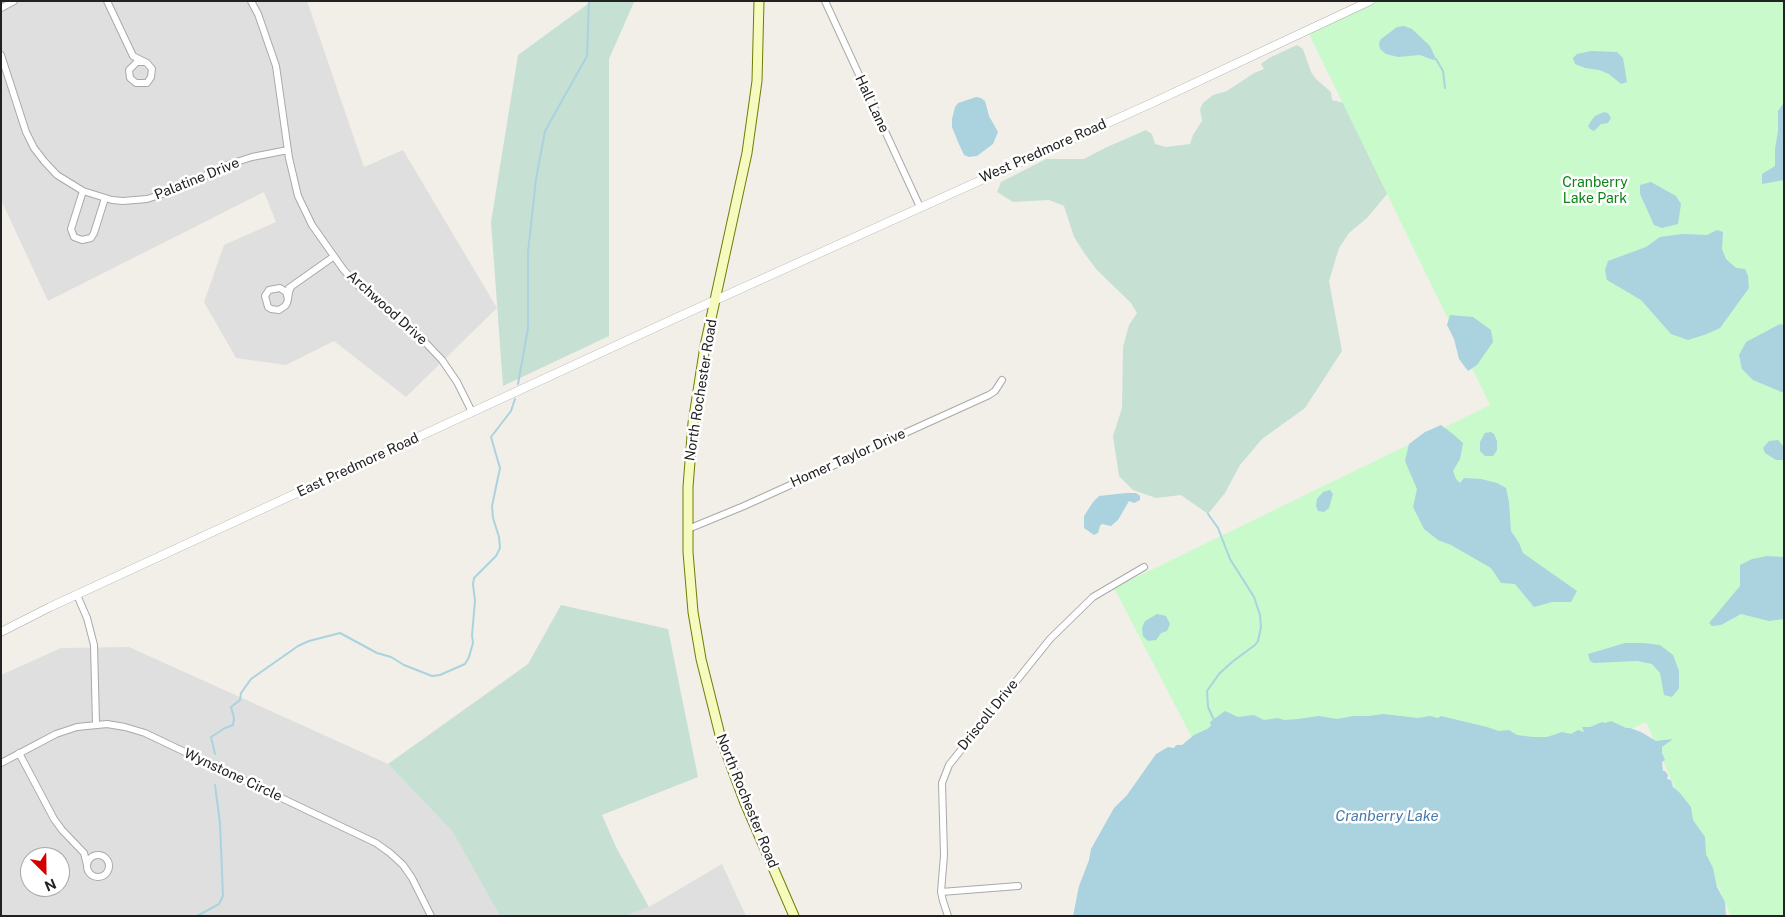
<!DOCTYPE html>
<style>
body{margin:0}
#map{position:relative;width:1785px;height:917px;overflow:hidden;background:#f2efe9;font-family:"Public Sans",sans-serif}
canvas{display:block}
.frame{position:absolute;inset:0;border:2px solid #222;pointer-events:none}
.north{position:absolute;left:20px;top:847px;width:50px;height:50px;box-sizing:border-box;background:#fff;border:1px solid #a7a7a7;border-radius:50%;rotate:157deg;font-size:14px;font-weight:700;line-height:20px;text-align:center;color:#222}
.north::after{content:'';display:block;margin:auto;width:18px;height:22px;background:#d40000;clip-path:polygon(50% 0,100% 100%,50% 72%,0 100%)}
</style>
<div id="map">
<canvas width="1785" height="917"></canvas>
<div class="frame"></div>
<div class="north">N</div>
</div>
<script>
const ctx = document.querySelector('canvas').getContext('2d');
ctx.lineJoin = 'round';
function fill(path, color) { ctx.fillStyle = color; ctx.fill(path, 'evenodd'); }
const shape = rows => new Path2D(rows.map(r => 'M' + r).join(''));
function stroke(path, color, width, dash) { ctx.strokeStyle = color; ctx.lineWidth = width; ctx.lineCap = dash ? 'butt' : 'round'; ctx.setLineDash(dash || []); ctx.stroke(path); }
function label(font, color, halo, rows, align = 'center') {
  ctx.font = font + ' "Public Sans",sans-serif'; ctx.lineWidth = 5; ctx.setLineDash([]); ctx.textBaseline = 'middle'; ctx.strokeStyle = halo; ctx.fillStyle = color; for (const [text, x, y, turn = 0] of rows) {
    ctx.save(); ctx.translate(x, y); ctx.rotate((+turn || 0) * Math.PI / 180); ctx.textAlign = isNaN(turn) ? turn : align; if (halo) ctx.strokeText(text, 0, 0); ctx.fillText(text, 0, 0); ctx.restore();
  }
}
fill(shape([
 [1,1,307,1,364,167,403,150,497,308,406,397,334,341,286,365,236,358,204,302,224,245,276,222,264,192,48,301,1,200],
 [129,647,388,764,452,831,500,916,1,916,1,675,61,648],
 [30,857,60,857,60,887,30,887],
 [722,864,746,916,625,916,649,907]
]), '#e0dfdf');
fill(shape([
 [592,1,634,2,609,59,609,336,503,386,491,222,518,55],
 [1297,45,1303,49,1311,72,1316,79,1331,92,1332,100,1344,103,1398,181,1367,218,1349,233,1339,248,1329,281,1342,351,1305,408,1262,439,1240,465,1225,493,1208,514,1181,495,1156,498,1133,490,1119,476,1113,436,1122,408,1123,347,1129,325,1137,313,1131,303,1096,269,1085,254,1074,237,1064,206,1049,200,1013,202,997,192,1001,182,1046,159,1084,159,1107,147,1146,130,1152,134,1155,144,1166,147,1190,144,1193,135,1202,121,1200,109,1203,103,1213,95,1227,91,1254,73,1264,69,1261,64,1269,58],
 [561,605,668,629,698,777,602,815,616,847,649,907,625,916,500,916,452,831,388,764,528,664]
]), '#c6e0d4');
fill(shape([
 [1377,1,1784,1,1784,916,1731,916,1646,722,1274,895,1114,588,1490,405,1309,34]
]), '#c8facc');
fill(shape([
 [1404,26,1412,29,1430,46,1436,59,1433,60,1420,55,1398,57,1386,54,1380,49,1379,43,1381,39,1397,27],
 [1591,51,1617,52,1623,58,1627,82,1621,84,1609,74,1599,70,1585,68,1575,64,1573,58,1577,54],
 [976,97,981,98,985,101,989,116,998,132,993,144,977,156,969,157,964,155,958,142,952,127,952,119,955,107,958,103],
 [1783,104,1784,180,1762,184,1762,174,1775,166,1775,149,1778,131,1778,111],
 [1604,112,1608,113,1611,118,1608,123,1601,124,1594,131,1590,129,1588,126,1591,121,1595,116],
 [1651,182,1676,196,1681,204,1678,224,1662,228,1654,225,1640,194,1640,185],
 [1717,230,1723,232,1722,249,1726,259,1736,268,1745,269,1748,276,1749,288,1720,328,1707,334,1688,340,1671,334,1641,300,1607,280,1605,270,1608,261,1646,247,1660,237,1682,234,1707,235],
 [1450,315,1473,317,1491,330,1493,342,1477,365,1468,371,1459,359,1454,339,1447,325],
 [1780,324,1784,325,1784,393,1753,380,1742,369,1739,355,1746,342],
 [1441,425,1454,435,1463,443,1460,459,1453,471,1456,479,1460,483,1464,478,1481,479,1497,483,1506,488,1509,502,1511,531,1519,543,1523,553,1577,591,1571,602,1552,602,1534,607,1515,584,1501,583,1491,568,1451,545,1438,540,1424,529,1413,507,1417,489,1405,461,1409,444,1425,432],
 [1491,432,1494,434,1497,441,1497,450,1493,456,1485,456,1480,451,1480,442,1485,433],
 [1778,440,1784,447,1784,460,1776,460,1765,453,1763,448,1769,441],
 [1330,490,1333,494,1329,508,1324,512,1318,511,1316,506,1317,499,1323,492],
 [1126,493,1136,493,1140,496,1140,500,1134,503,1129,501,1118,520,1111,526,1102,524,1100,526,1098,533,1094,535,1084,528,1084,516,1093,502,1099,496],
 [1767,556,1784,557,1784,619,1769,621,1741,614,1721,625,1712,626,1709,623,1740,586,1740,565,1752,559],
 [1157,614,1166,616,1170,624,1167,631,1161,633,1156,640,1148,641,1143,636,1142,628,1145,621],
 [1625,643,1643,643,1660,645,1673,655,1679,671,1679,688,1672,697,1664,695,1660,673,1652,664,1637,661,1594,663,1590,661,1588,654],
 [1225,711,1238,717,1254,715,1264,720,1278,718,1284,720,1298,719,1319,716,1337,719,1353,716,1369,716,1383,714,1418,718,1430,716,1438,718,1441,716,1487,727,1499,731,1509,730,1517,735,1533,737,1547,737,1562,732,1571,734,1578,730,1584,732,1582,727,1590,727,1602,722,1605,723,1611,721,1626,728,1630,728,1641,732,1656,741,1673,739,1662,747,1662,753,1665,760,1662,762,1663,771,1665,771,1668,775,1667,779,1671,780,1673,787,1679,792,1691,807,1693,820,1705,837,1706,854,1713,868,1717,887,1725,902,1726,916,1073,916,1079,886,1089,860,1091,849,1114,808,1127,795,1156,754,1168,747,1174,748,1176,745,1182,745,1194,735,1207,729,1211,726,1210,722]
]), '#aad3df');
stroke(shape([
 [1436,59,1443,71,1445,88],
 [518,384,528,328,528,252,536,179,545,131,587,56,589,1],
 [1208,514,1218,528,1230,559,1254,597,1260,615,1261,627,1258,641,1255,645,1232,662,1219,674,1207,691,1208,707,1214,720],
 [215,754,211,737,225,728,233,725,234,718,231,707,240,700,241,693,251,679,298,646,309,641,340,633,377,653,391,657,404,665,432,676,440,675,465,664,469,657,473,643,472,635,475,601,473,584,474,578,496,556,500,548,499,537,493,518,492,506,500,468,491,437,511,411,515,399],
 [197,916,219,904,223,896,220,823,215,785]
]), '#aad3df', 2);
const minor = shape([
 [107,1,133,56,147,63,152,69,151,77,147,83,136,83,130,78,129,70,137,62,144,62],
 [251,1,258,14,276,66,289,158,298,196,312,225,343,269,355,283,423,340,442,360,457,382,472,412],
 [825,1,920,207],
 [1,8,14,1],
 [1,55,26,132,34,148,44,161,57,175,83,191,112,200,123,201,147,199,175,190,227,165,252,157,288,150],
 [83,191,71,229,74,237,82,240,91,238,94,233,105,198],
 [289,288,333,257],
 [288,299,286,292,280,288,269,290,265,296,268,307,271,309,279,310,285,306,287,303,288,299,289,292,291,287],
 [688,529,744,506,989,395,995,391,1002,380],
 [77,595,87,618,94,645,96,724],
 [19,753,54,819,62,830,84,853,87,865],
 [1,763,56,734,77,727,107,724,125,727,145,733,376,843,390,853,403,865,412,878,431,916],
 '87 866a11 11 0 1 1 22 0a11 11 0 1 1-22 0Z',
 [941,892,1018,886],
 [948,916,943,901,941,892,944,855,942,783,949,765,1050,639,1093,597,1144,567]
]);
const tertiary = shape([
 [1,632,50,607,678,317,1152,103,1370,1]
]);
const secondary = shape([
 [759,1,757,81,747,153,705,346,693,423,688,487,688,552,693,612,701,659,721,739,745,803,794,916]
]);
stroke(minor, '#a9a9a9', 8);
stroke(tertiary, '#a9a9a9', 9);
stroke(secondary, '#707d05', 11);
stroke(minor, '#fff', 6);
stroke(tertiary, '#fff', 8);
stroke(secondary, '#f7fabf', 9);
label('14px', '#222', '#fff', [
 ["Hall Lane",872,104,65],
 ["West Predmore Road",1043,151,-24],
 ["Palatine Drive",197,179,-22],
 ["Archwood Drive",387,308,42],
 ["North Rochester Road",701,390,-81],
 ["Homer Taylor Drive",848,458,-24],
 ["East Predmore Road",358,465,-25],
 ["Driscoll Drive",988,715,-51],
 ["Wynstone Circle",233,775,25],
 ["North Rochester Road",747,801,68]
]);
label('14px', '#0c8416', '#fff', [
 ["Cranberry",1595,183],
 ["Lake Park",1595,199]
]);
label('italic 15px', '#4a7aab', '#fff', [
 ["Cranberry Lake",1387,816]
]);
</script>
